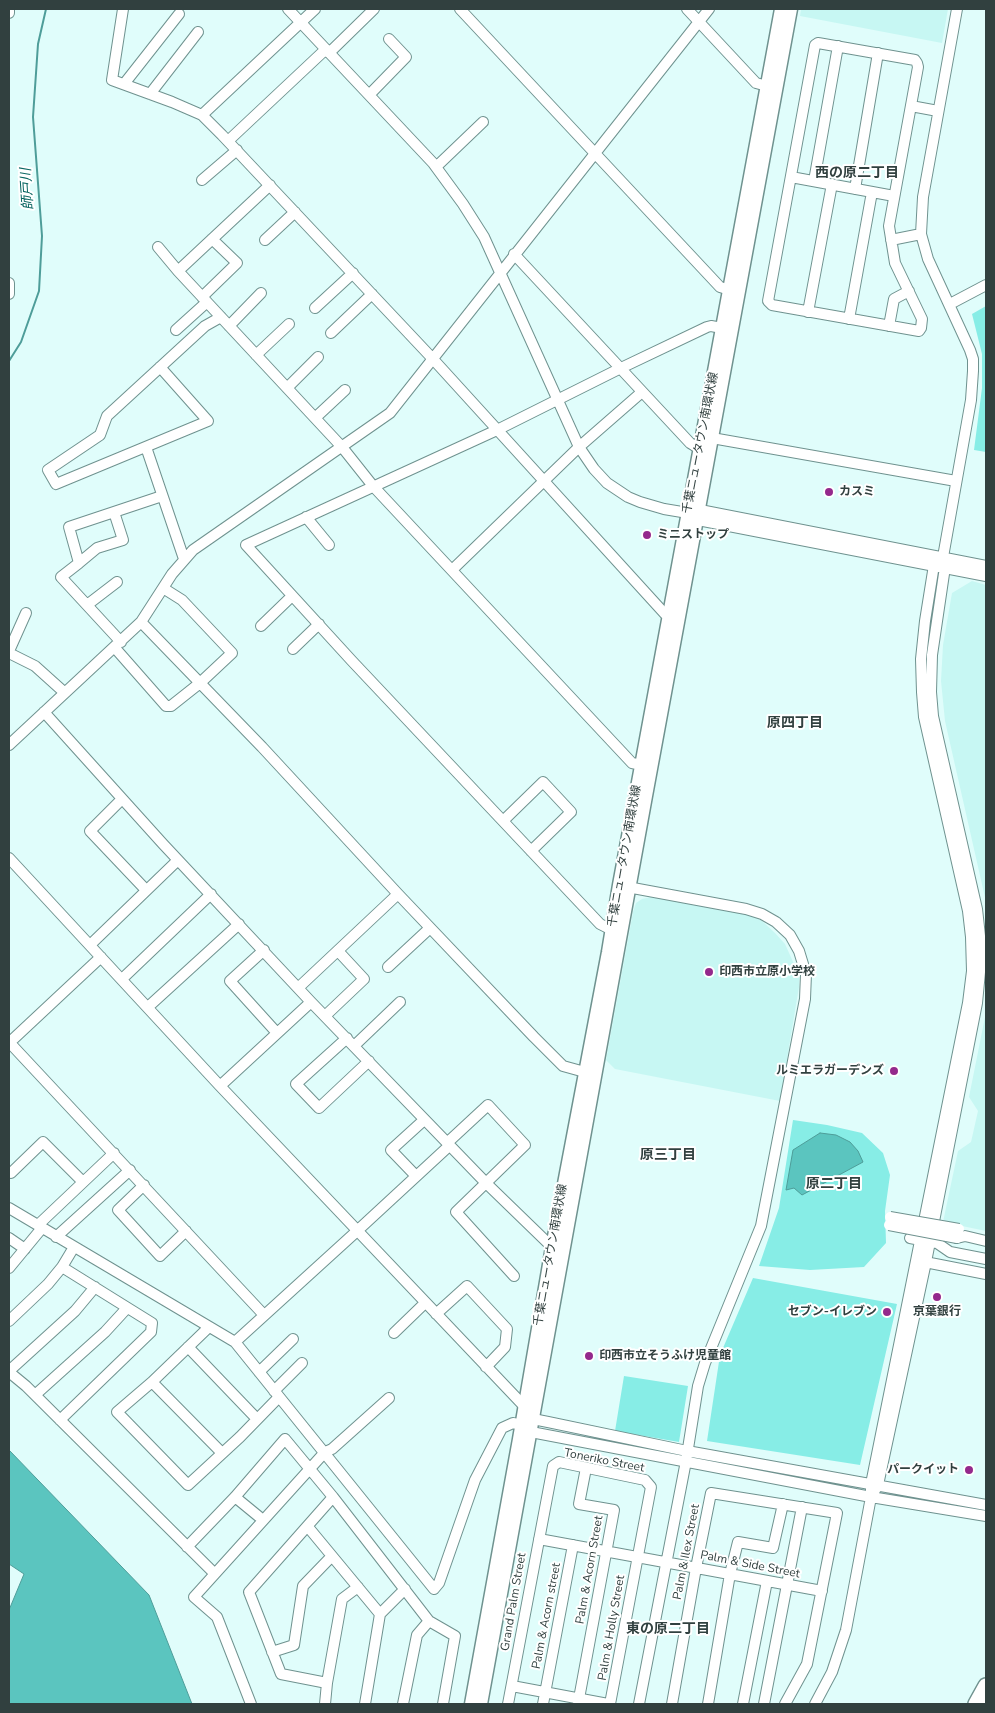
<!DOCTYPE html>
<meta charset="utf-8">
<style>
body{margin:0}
#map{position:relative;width:995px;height:1713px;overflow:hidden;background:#e0fdfb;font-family:"Nunito Sans",sans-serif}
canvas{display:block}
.frame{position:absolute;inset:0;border:10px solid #31403f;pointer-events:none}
</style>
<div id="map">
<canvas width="995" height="1713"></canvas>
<div class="frame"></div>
</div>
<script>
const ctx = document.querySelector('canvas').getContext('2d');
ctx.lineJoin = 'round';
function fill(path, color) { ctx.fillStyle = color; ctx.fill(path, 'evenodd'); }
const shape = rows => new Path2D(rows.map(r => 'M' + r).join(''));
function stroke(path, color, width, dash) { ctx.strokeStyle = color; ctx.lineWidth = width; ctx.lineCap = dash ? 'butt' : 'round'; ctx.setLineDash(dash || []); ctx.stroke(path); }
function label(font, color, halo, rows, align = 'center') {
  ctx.font = font + ' "Nunito Sans","Noto Sans JP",sans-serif'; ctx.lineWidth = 4; ctx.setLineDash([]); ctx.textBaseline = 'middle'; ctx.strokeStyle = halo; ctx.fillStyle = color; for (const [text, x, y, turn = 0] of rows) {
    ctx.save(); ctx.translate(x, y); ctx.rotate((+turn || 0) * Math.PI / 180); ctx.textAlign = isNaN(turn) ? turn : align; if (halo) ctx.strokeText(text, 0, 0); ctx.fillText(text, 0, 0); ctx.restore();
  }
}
fill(shape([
 [801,9,948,9,942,43,800,16],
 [972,581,986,585,986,902,945,721,941,681,943,645,952,593],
 [651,897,754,916,761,920,775,933,785,944,799,975,799,987,780,1101,615,1069,606,1060,633,912,636,903,642,899],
 [986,1012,986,1231,943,1222,958,1151,971,1142,978,1111,969,1097]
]), '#c7f7f3');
fill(shape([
 [986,306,986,452,974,450,982,388,982,354,972,314],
 [793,1120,827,1125,862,1133,883,1153,890,1175,885,1211,886,1243,864,1267,810,1270,759,1266,779,1208],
 [753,1278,897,1304,860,1465,707,1441,720,1355],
 [624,1376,688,1386,679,1442,615,1431]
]), '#87ede6');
const water = shape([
 [820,1133,836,1135,850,1142,858,1151,863,1162,802,1195,794,1188,786,1190,793,1150,820,1133],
 [9,1450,149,1595,192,1704,9,1704,9,1610,24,1574,9,1564,9,1450]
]);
fill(water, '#5bc5bf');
stroke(water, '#4e9d99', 1);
stroke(shape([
 [9,361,21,342,39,291,42,236,33,117,38,44,46,9]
]), '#4e9d99', 2);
const minor = shape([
 [123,9,112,80,172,102,202,115,222,135,432,358,665,614,670,615],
 [288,9,433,163,463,204,484,237,579,447,594,469,607,483,628,497,640,502,664,509,688,513,698,520,986,576],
 [460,9,720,287,730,290],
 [687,9,756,83,767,86],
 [9,13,9,9],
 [818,43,915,60,917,63,918,67,889,226,895,263,922,319,921,328,919,331,772,305,768,301,815,45,818,43],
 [329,53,374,9],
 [124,84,179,14],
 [150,94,198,32],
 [369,95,406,57,389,39],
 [911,106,938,111],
 [202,115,315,9],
 [228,141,326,49],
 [436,167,483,122],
 [791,177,894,196],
 [202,180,237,150],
 [814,181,838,46],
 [855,189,878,53],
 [265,240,295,212],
 [891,240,921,234],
 [158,247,178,271,342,447,373,486,588,716,632,763,642,765],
 [514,254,690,443,700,449],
 [178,271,270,185],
 [9,283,9,294],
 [202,297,237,263,212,239],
 [950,304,986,285],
 [315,308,353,273],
 [808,312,832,184],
 [849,319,872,192],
 [229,326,261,293],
 [889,326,894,299,909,291],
 [176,330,207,302],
 [331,333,372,294],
 [256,355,289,324],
 [160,367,208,421,56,484,48,470,100,435,107,416,205,326,221,317],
 [287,388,318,357],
 [315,418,345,390],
 [712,438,956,481],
 [146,447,184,559],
 [114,512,123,540,97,548,79,563,69,527,162,496],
 [693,512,700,510,986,566],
 [306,517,329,545],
 [79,563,61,577,121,642],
 [452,570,579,447,642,392],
 [87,605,117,582],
 [141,622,262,747,398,894,534,1037,563,1066,592,1074],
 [261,626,292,596],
 [115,648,166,706,171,706,200,683,232,653,182,600,163,588],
 [293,649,319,624],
 [9,651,26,613],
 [9,653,35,666,65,693],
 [44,712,163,844,311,1002,486,1183,552,1247],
 [9,745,141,622,172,574,193,550,390,413,709,9],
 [122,799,90,831,146,890],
 [503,821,543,782,571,812,531,851],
 [9,858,220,1086,525,1407],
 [622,886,746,909,762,914,776,922,790,935,799,951,806,974,805,999,761,1226,705,1363,698,1386,686,1461,639,1704],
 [612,930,600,924,352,661,246,545,497,430,621,368,707,327,711,326,722,328],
 [90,945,178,860],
 [264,950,230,981,277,1033],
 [388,967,430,928],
 [122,979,211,894],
 [298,988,398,894],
 [148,1007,239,924],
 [325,1016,364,979,338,951],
 [347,1038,296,1084,319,1108,369,1061],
 [9,1042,264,1315],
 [9,1043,101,957],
 [354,1046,400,1002],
 [220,1086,311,1002],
 [447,1143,488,1105,525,1145,456,1212,514,1276],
 [11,1173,43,1142,83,1182],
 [416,1176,391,1150,424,1120],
 [144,1185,118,1210,160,1256,186,1231],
 [9,1208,235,1342,434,1589,439,1583,475,1480,502,1428,513,1423,522,1425,531,1432,871,1497,986,1516],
 [38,1225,114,1153],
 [56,1237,130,1170],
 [9,1238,25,1249],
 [910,1238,937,1243,950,1252,986,1259],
 [957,1238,965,1236,986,1241],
 [920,1261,986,1274],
 [9,1268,42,1228],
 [436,1314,467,1286,507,1329,505,1347,486,1367],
 [9,1321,48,1284,62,1267,74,1247],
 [209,1327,152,1382,117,1412,188,1485,240,1437,279,1397],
 [394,1333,425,1303],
 [235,1342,357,1231,449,1146],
 [188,1347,257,1419],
 [9,1371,75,1311,95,1287],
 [9,1372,26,1386,214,1573],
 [259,1372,293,1339],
 [152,1382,222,1453],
 [274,1391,302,1363],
 [35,1395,105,1332,127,1308],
 [60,1420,151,1332,152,1323,62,1267],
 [527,1422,533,1419,548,1422,687,1451,986,1505],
 [235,1497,263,1520],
 [871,1497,878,1485,926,1262,977,1003,980,972,980,936,977,909,933,716,931,692,932,655,945,567,943,557,971,400,973,371,973,359,970,350,928,259,921,234,923,197,957,9],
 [308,1527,380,1614],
 [539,1539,822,1591],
 [187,1547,235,1497,285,1439,333,1497,429,1621,455,1636,443,1704],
 [272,1652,294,1645,303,1586,332,1556],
 [327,1683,281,1674,249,1592,333,1497],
 [512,1686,608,1704],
 [251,1704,217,1617,194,1597,325,1452,332,1449,389,1398],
 [325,1704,327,1683,342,1599,358,1587],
 [365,1704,380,1614,405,1589],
 [403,1704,417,1635,429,1621],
 [508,1704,553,1466,559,1462,645,1480,651,1487,610,1704],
 [543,1704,573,1545],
 [578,1704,614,1510,579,1504,586,1468],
 [672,1704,696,1568,711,1493,837,1513,807,1664,785,1704],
 [708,1704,730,1574,738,1542,773,1548,783,1504],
 [743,1704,767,1581],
 [764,1704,802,1507],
 [815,1704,832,1672,846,1630,871,1497,871,1484,968,1003,972,971,971,937,968,911,924,717,922,692,921,659,925,621,934,565,943,557]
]);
const major = shape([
 [471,1704,519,1439,552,1247,608,952,619,885,781,9],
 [481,1704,646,796,791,9]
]);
const highway = shape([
 [976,1704,986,1686]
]);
stroke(minor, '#6f928f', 12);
stroke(major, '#6f928f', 15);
stroke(highway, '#6f928f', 18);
stroke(minor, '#fff', 10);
stroke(major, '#fff', 12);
stroke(highway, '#fff', 15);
const minorBridge = shape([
 [890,1217,959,1229],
 [889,1225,957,1238]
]);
stroke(minorBridge, '#6f928f', 12, []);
stroke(minorBridge, '#fff', 10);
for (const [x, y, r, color] of [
 [829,492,5,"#94298c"],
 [647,535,5,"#94298c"],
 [709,972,5,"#94298c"],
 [894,1071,5,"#94298c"],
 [937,1297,5,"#94298c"],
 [887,1312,5,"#94298c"],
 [589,1356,5,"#94298c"],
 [969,1470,5,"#94298c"]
]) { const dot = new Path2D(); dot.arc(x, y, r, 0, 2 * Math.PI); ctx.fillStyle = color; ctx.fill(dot); stroke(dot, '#fff', 2); }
label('12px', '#31403f', '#fff', [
 ["千葉ニュータウン南環状線",701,443,-79],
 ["千葉ニュータウン南環状線",625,856,-80],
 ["千葉ニュータウン南環状線",551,1255,-80],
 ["Toneriko Street",604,1461,11],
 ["Palm & Ilex Street",687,1552,-79],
 ["Palm & Side Street",750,1565,11],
 ["Palm & Acorn Street",590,1570,-80],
 ["Grand Palm Street",514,1602,-80],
 ["Palm & Acorn street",547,1616,-79],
 ["Palm & Holly Street",612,1628,-80]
]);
label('bold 12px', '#31403f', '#fff', [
 ["カスミ",839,492],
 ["ミニストップ",657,535],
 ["印西市立原小学校",719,972],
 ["ルミエラガーデンズ",884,1071,"right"],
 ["セブン-イレブン",877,1312,"right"],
 ["京葉銀行",937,1312,"center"],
 ["印西市立そうふけ児童館",599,1356],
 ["パークイット",959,1470,"right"]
], 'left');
label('bold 14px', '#31403f', '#fff', [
 ["西の原二丁目",857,174],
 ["原四丁目",795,724],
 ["原三丁目",668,1156],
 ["原二丁目",834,1185],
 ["東の原二丁目",668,1630]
]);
label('italic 14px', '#096561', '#fff', [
 ["師戸川",28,189,-94]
]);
</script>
